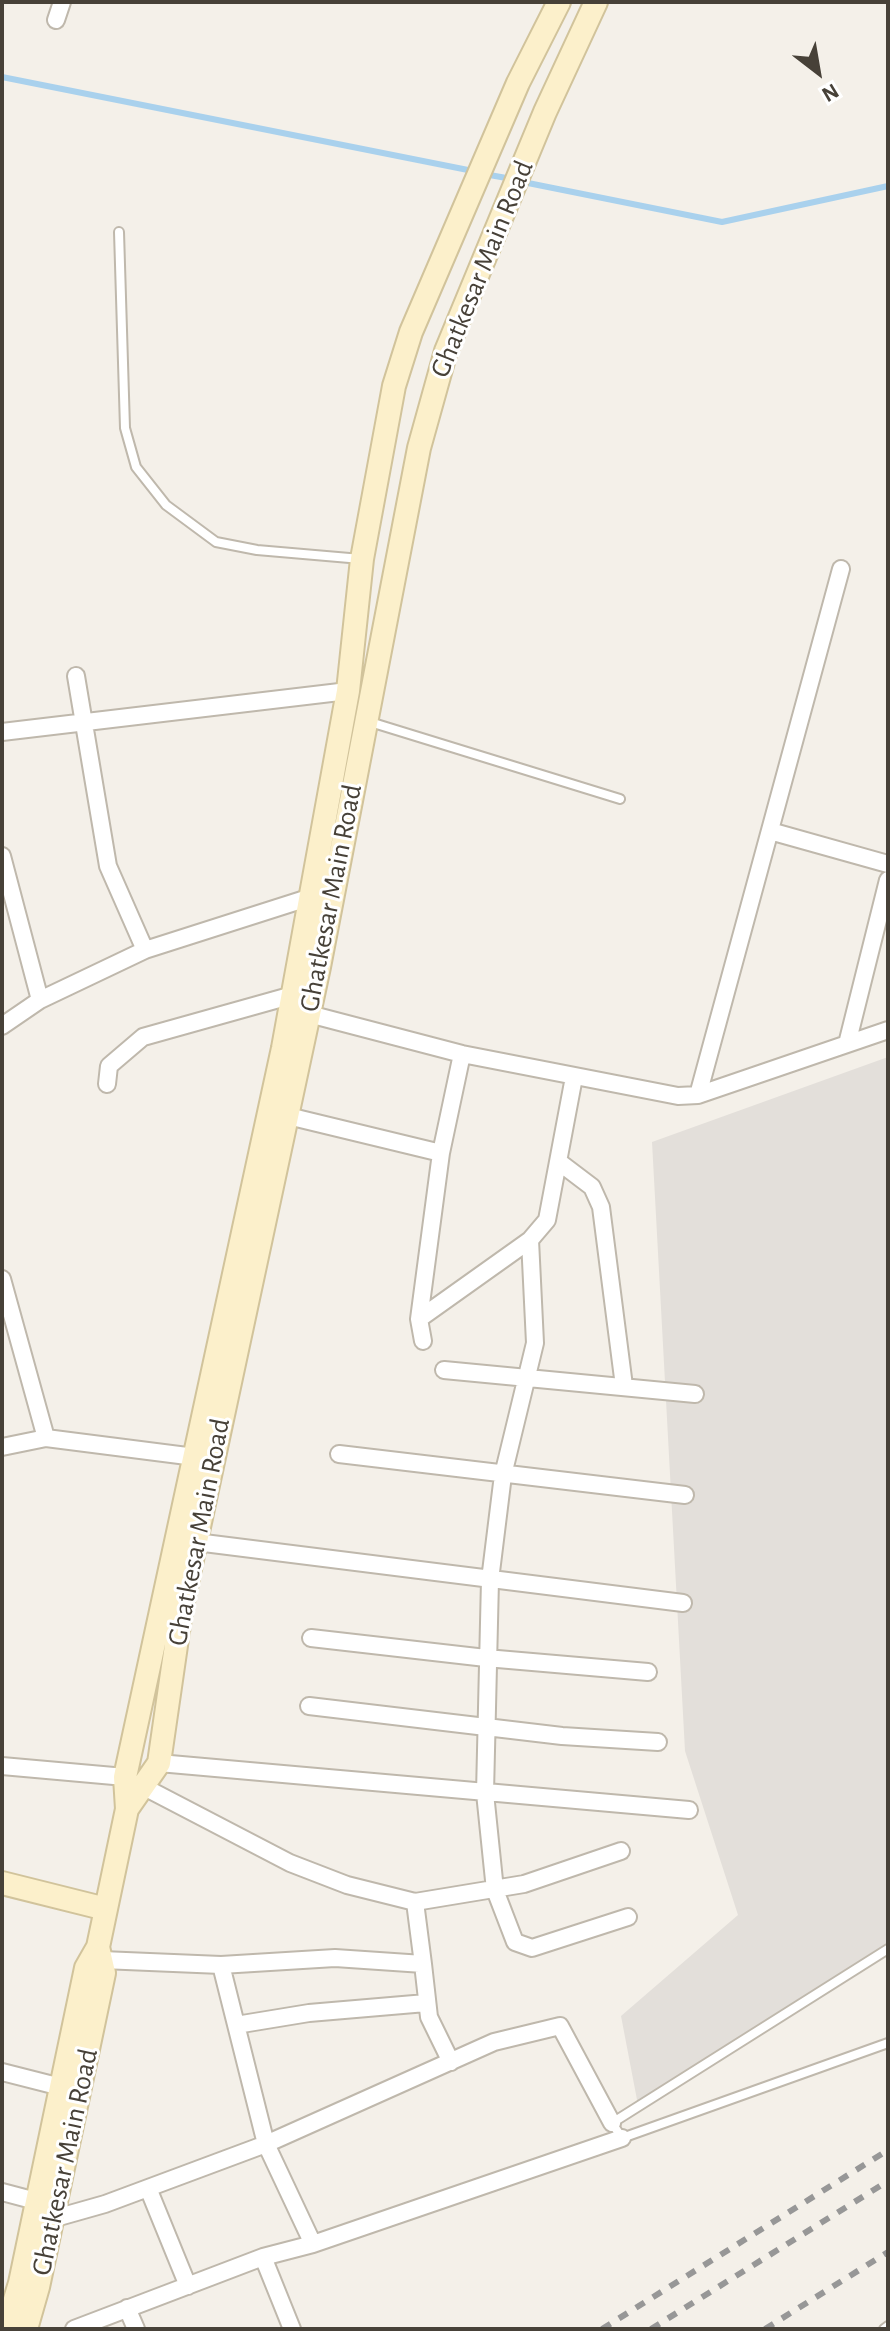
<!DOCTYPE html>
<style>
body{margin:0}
#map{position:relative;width:890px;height:2331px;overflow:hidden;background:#f4f0e9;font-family:"Alegreya Sans",sans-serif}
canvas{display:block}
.frame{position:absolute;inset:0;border:4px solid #474138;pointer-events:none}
.north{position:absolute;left:778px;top:32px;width:80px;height:80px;-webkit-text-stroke:6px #fff;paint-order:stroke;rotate:149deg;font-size:22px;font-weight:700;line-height:32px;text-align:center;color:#474138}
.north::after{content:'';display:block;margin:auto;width:28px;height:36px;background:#474138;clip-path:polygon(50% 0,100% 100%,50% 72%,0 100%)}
</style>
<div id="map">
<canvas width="890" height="2331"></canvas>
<div class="frame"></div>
<div class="north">N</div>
</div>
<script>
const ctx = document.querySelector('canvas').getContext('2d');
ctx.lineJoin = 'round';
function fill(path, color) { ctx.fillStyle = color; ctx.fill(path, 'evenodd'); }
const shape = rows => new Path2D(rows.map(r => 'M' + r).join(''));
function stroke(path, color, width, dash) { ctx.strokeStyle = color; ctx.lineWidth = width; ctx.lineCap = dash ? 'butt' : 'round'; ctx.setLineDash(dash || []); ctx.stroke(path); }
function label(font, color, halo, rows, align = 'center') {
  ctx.font = font + ' "Alegreya Sans",sans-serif'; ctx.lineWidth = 6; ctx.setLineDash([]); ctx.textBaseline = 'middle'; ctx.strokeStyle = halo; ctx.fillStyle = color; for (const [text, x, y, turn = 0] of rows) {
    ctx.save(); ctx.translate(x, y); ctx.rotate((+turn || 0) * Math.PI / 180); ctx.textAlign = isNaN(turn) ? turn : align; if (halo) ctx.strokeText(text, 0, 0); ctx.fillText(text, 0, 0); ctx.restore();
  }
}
fill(shape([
 [888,1057,888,1946,638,2105,621,2016,738,1915,685,1751,652,1142]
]), '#e3dfda');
stroke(shape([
 [2,77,473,171],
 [484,174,512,179],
 [523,182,722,222,888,186]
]), '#a9d1ed', 6);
const lane = shape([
 [119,232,125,428,136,467,166,505,216,542,257,550,361,559],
 [370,722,620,799],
 [888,1949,612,2123,622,2138,888,2043],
 [884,2329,888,2326]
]);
const street = shape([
 [56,20,62,2],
 [76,676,108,866,145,950],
 [2,732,348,691],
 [770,831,888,864],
 [2,856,40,1000],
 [309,1014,462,1054,678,1096,698,1095,888,1030],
 [2,1026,40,1000,145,950,311,897],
 [847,1044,888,880],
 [574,1077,547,1220,530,1240,535,1343,503,1475,490,1580,485,1793,495,1890,515,1942,532,1948,628,1917],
 [107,1084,109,1066,143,1037,293,995],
 [698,1095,841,569],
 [288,1116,441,1153],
 [559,1162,592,1187,601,1207,624,1386],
 [2,1279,46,1438],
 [419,1319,530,1240],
 [423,1341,419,1319,441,1153,462,1054],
 [444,1370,695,1394],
 [2,1447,46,1438,195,1457],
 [339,1454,685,1495],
 [196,1542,683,1603],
 [311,1638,486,1658,648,1672],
 [309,1706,562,1736,658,1742],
 [159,1763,689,1810],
 [2,1766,125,1777],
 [144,1787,290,1863,347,1885,415,1902,524,1884,621,1851],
 [415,1902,423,1964],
 [102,1960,221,1965,335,1958,423,1964,429,2017,451,2062],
 [221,1965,266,2144,313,2244],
 [236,2025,309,2013,426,2003],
 [2,2072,61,2087],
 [148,2188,188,2286],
 [2,2192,36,2201],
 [52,2219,105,2204,266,2144,494,2042,560,2026,612,2123],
 [263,2257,292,2329],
 [127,2308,136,2329],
 [74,2329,263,2257,313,2244,622,2138]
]);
const secondary = shape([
 [127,1809,159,1763,181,1611,319,967,419,448,446,351,545,112,596,2],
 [2,1883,106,1909],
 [6,2329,20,2283,86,1968,98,1947,127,1809,125,1777,283,1048,348,691,362,559,394,386,411,332,518,83,559,2],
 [26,2329,38,2287,104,1973,98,1947]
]);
stroke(lane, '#bfb8ac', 12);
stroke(street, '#bfb8ac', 20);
stroke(secondary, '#d1c39b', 26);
stroke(lane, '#fff', 8);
stroke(street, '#fff', 16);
stroke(secondary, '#fcf0cb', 22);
stroke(shape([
 [602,2329,888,2150],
 [651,2329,888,2181],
 [765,2329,888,2252]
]), '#979797', 6, [10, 10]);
label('28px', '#474138', '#fff', [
 ["Ghatkesar Main Road",482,269,-68],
 ["Ghatkesar Main Road",331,898,-79],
 ["Ghatkesar Main Road",199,1532,-79],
 ["Ghatkesar Main Road",65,2162,-78]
]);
</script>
